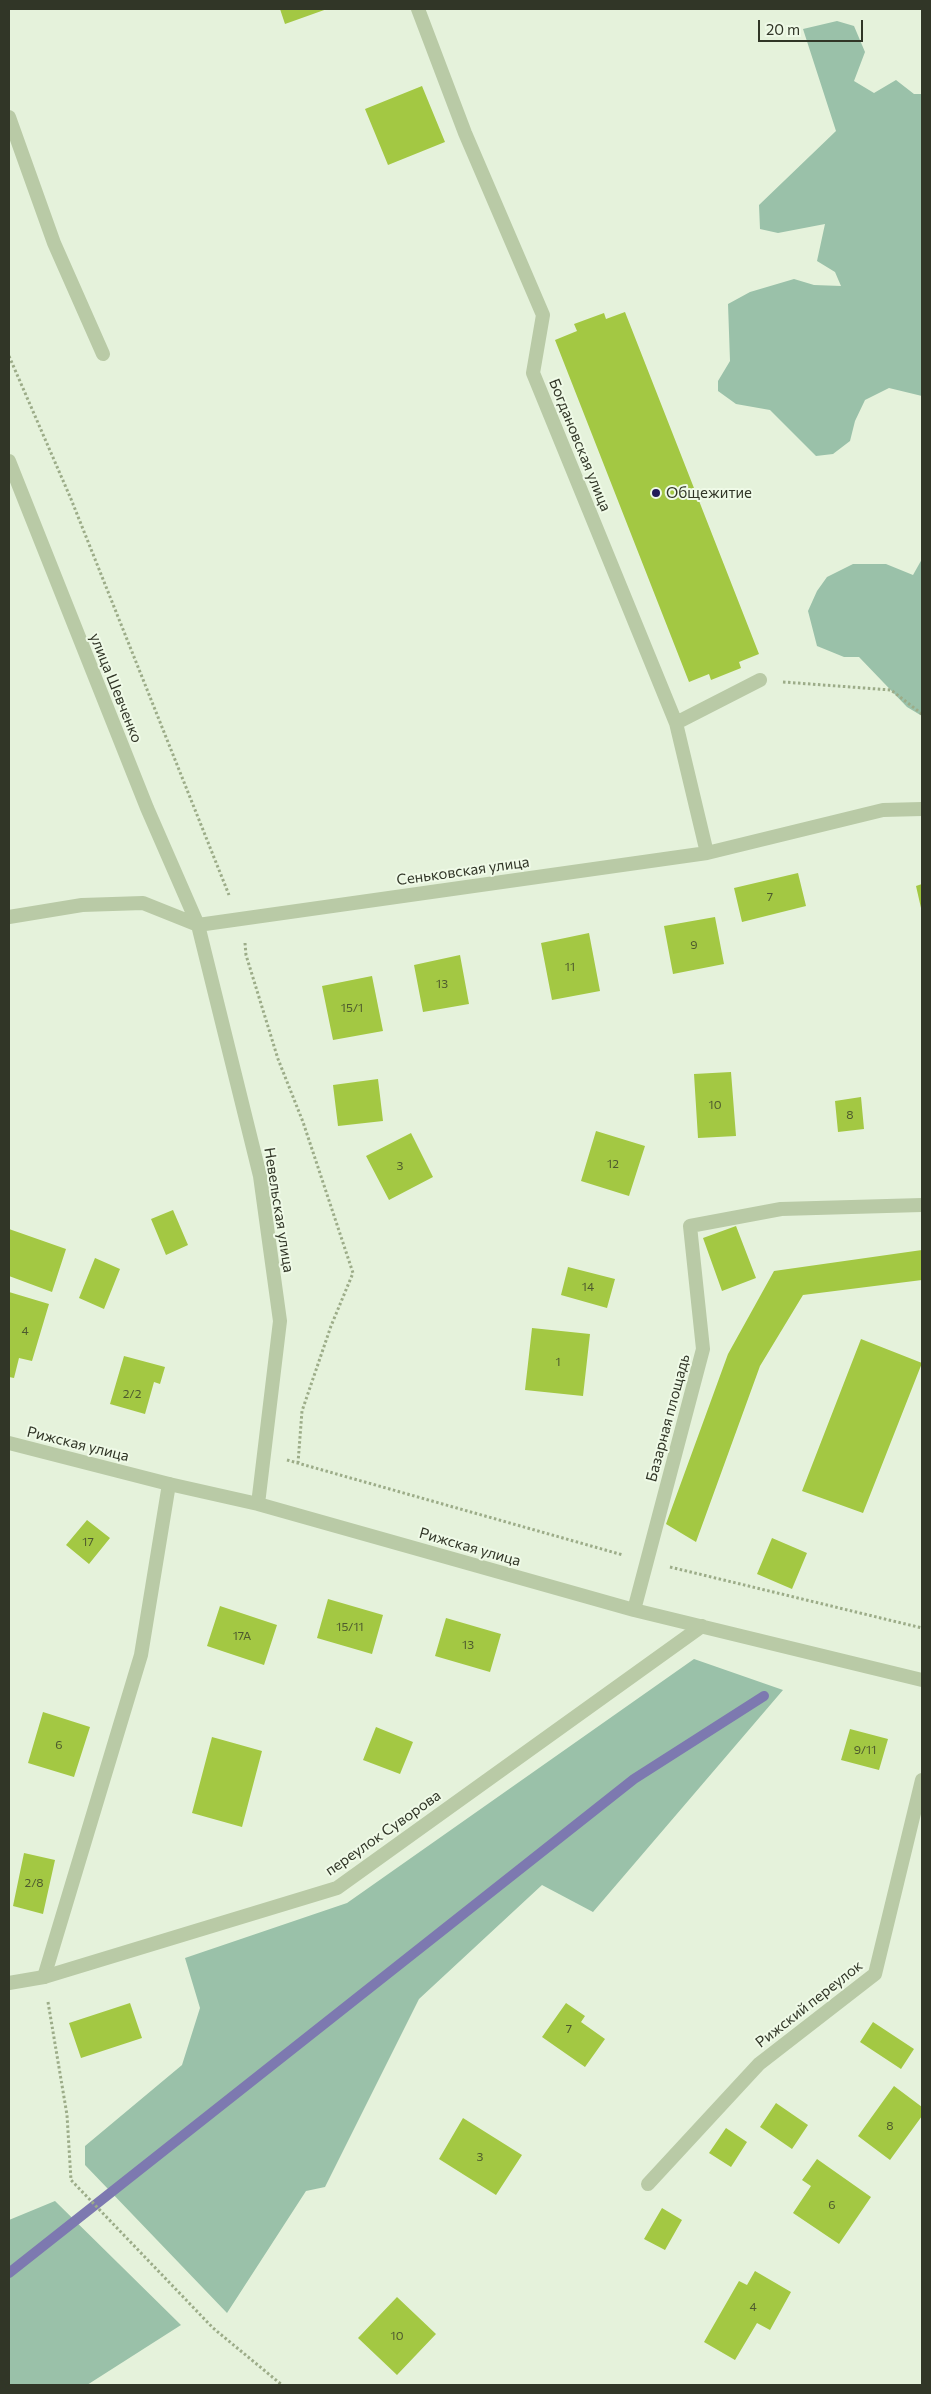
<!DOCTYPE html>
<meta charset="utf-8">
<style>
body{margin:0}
#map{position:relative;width:931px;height:2394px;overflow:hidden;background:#e5f2db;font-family:Commissioner,sans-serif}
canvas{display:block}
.frame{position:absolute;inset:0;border:10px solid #313627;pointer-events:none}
.scale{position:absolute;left:758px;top:20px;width:105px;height:22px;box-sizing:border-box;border:2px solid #313627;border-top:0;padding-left:6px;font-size:15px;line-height:18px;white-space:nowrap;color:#313627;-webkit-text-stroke:4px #effae7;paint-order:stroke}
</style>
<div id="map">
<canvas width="931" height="2394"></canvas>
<div class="frame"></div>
<div class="scale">20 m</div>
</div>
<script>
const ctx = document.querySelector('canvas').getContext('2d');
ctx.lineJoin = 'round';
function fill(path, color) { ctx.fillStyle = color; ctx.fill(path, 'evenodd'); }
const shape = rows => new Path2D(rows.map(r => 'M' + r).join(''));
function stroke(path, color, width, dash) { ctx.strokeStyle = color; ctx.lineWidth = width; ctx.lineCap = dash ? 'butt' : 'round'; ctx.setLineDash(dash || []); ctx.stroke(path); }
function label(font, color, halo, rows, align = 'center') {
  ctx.font = font + ' Commissioner,sans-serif'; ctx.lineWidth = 4; ctx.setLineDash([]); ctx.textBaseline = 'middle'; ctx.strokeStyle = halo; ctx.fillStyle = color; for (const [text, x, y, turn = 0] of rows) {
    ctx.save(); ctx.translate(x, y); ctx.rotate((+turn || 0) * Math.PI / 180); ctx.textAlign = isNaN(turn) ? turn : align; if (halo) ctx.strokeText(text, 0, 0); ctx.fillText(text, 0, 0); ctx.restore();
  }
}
fill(shape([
 [837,21,854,26,865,52,854,81,874,93,896,80,914,94,922,94,922,396,889,388,865,400,855,421,850,441,833,454,816,456,770,410,736,404,718,391,718,381,730,361,728,304,750,292,794,279,814,285,841,286,835,272,817,261,825,224,778,233,760,229,759,205,836,131,803,29],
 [922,559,922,716,907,707,859,657,844,657,817,646,808,611,817,591,827,577,853,564,886,564,913,575],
 [694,1659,783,1690,593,1912,542,1885,419,1999,325,2187,306,2191,227,2313,85,2165,85,2146,182,2065,200,2008,185,1958,347,1903],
 [55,2201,181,2325,87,2385,9,2385,9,2220]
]), '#9ac1a9');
stroke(shape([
 [9,2273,634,1779,764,1696]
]), '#7d79b0', 10);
fill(shape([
 [280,9,327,9,285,24],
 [422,86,445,142,388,165,365,109],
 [625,312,759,654,739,662,741,668,711,680,709,674,689,682,555,340,577,331,574,324,604,313,606,319],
 [798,873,806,906,742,922,734,888],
 [922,884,922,908,921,908,916,886],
 [715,917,724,964,673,974,664,926],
 [589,933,600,991,552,1000,541,943],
 [460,955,469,1004,423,1012,414,965],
 [372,976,383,1031,333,1040,322,986],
 [731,1072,736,1136,698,1138,694,1074],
 [378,1079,383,1121,338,1126,333,1085],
 [861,1097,864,1129,838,1132,835,1101],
 [596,1131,645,1146,629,1196,581,1181],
 [411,1133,433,1177,389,1200,366,1156],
 [173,1210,188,1245,166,1255,151,1219],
 [736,1226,756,1278,722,1291,703,1238],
 [9,1229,66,1249,52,1292,9,1276],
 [922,1250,922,1280,803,1295,760,1366,696,1542,666,1524,728,1354,774,1271],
 [95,1258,120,1269,104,1309,79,1298],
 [568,1267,615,1279,607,1308,561,1295],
 [9,1292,49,1304,32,1361,19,1358,14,1378,9,1377],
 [532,1328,590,1334,583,1396,525,1390],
 [861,1339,922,1363,863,1513,802,1491],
 [124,1356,165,1367,160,1384,154,1382,145,1414,110,1404],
 [87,1520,110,1538,89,1564,66,1545],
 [772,1538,807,1553,792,1589,757,1574],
 [328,1599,383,1615,372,1654,317,1638],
 [220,1606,277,1625,264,1665,207,1646],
 [446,1618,501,1634,490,1672,435,1656],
 [43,1712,90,1727,74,1777,28,1763],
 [376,1727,413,1742,400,1774,363,1760],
 [850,1729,888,1739,879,1770,841,1760],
 [212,1737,262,1751,242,1827,192,1813],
 [24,1853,55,1860,43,1914,13,1906],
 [130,2003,142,2038,81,2058,69,2023],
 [566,2003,585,2016,581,2022,605,2039,585,2067,542,2037],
 [873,2022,914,2049,901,2069,860,2042],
 [894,2086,922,2107,922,2116,890,2160,858,2136],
 [776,2103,808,2125,792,2149,760,2127],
 [463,2118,522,2155,496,2195,439,2159],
 [726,2128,747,2142,731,2167,709,2153],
 [817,2159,871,2197,839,2244,793,2213,811,2186,802,2180],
 [662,2208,682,2220,665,2250,644,2239],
 [755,2271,791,2292,770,2330,757,2323,735,2360,704,2342,739,2281,747,2285],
 [397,2297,436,2334,397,2375,358,2338]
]), '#a3c843');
stroke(shape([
 [9,356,71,499,229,895],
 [783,682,891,690,922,714],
 [245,943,246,955,278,1059,303,1122,353,1273,331,1326,302,1411,298,1463],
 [287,1460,623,1555],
 [670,1567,922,1628],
 [48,2002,67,2115,71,2180,213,2328,282,2385]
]), '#9cac88', 3, [2.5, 2.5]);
stroke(shape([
 [9,117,54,243,103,354],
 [44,1977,141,1655,169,1484]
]), '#b9caa6', 14);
stroke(shape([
 [418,9,465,133,543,315,533,373,676,723],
 [9,461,147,808,198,925,260,1176,280,1321,258,1504],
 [707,853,676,723,760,680],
 [9,917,82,905,143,903,198,925,707,853,883,810,922,809],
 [9,1443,169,1484,258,1504,634,1610,922,1680],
 [634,1610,703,1349,690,1226,781,1209,922,1205],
 [9,1983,44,1977,337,1888,702,1626],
 [648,2184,759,2064,875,1974,922,1780]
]), '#b9caa6', 14);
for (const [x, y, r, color] of [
 [656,493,5,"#221c59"]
]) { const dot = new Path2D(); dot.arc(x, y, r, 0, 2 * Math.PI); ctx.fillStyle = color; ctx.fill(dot); stroke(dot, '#effae7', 2); }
label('12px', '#4e5a2e', null, [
 ["7",770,897],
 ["9",694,945],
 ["11",570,967],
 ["13",442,984],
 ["15/1",352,1008],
 ["10",715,1105],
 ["8",850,1115],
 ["12",613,1164],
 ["3",400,1166],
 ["14",588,1287],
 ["4",25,1331],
 ["1",558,1362],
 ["2/2",132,1394],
 ["17",88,1542],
 ["15/11",350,1627],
 ["17А",242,1636],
 ["13",468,1645],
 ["6",59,1745],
 ["9/11",865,1750],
 ["2/8",34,1883],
 ["7",569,2029],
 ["8",890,2126],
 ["3",480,2157],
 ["6",832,2205],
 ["4",753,2307],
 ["10",397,2336]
]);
label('15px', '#313627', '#effae7', [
 ["Богдановская улица",580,445,68],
 ["улица Шевченко",116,688,68],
 ["Сеньковская улица",463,871,-8],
 ["Невельская улица",279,1210,81],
 ["Базарная площадь",668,1418,-75],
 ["Рижская улица",78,1444,14],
 ["Рижская улица",470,1547,16],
 ["переулок Суворова",383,1833,-35],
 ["Рижский переулок",809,2004,-38]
]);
label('15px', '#313627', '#effae7', [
 ["Общежитие",666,493]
], 'left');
</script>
